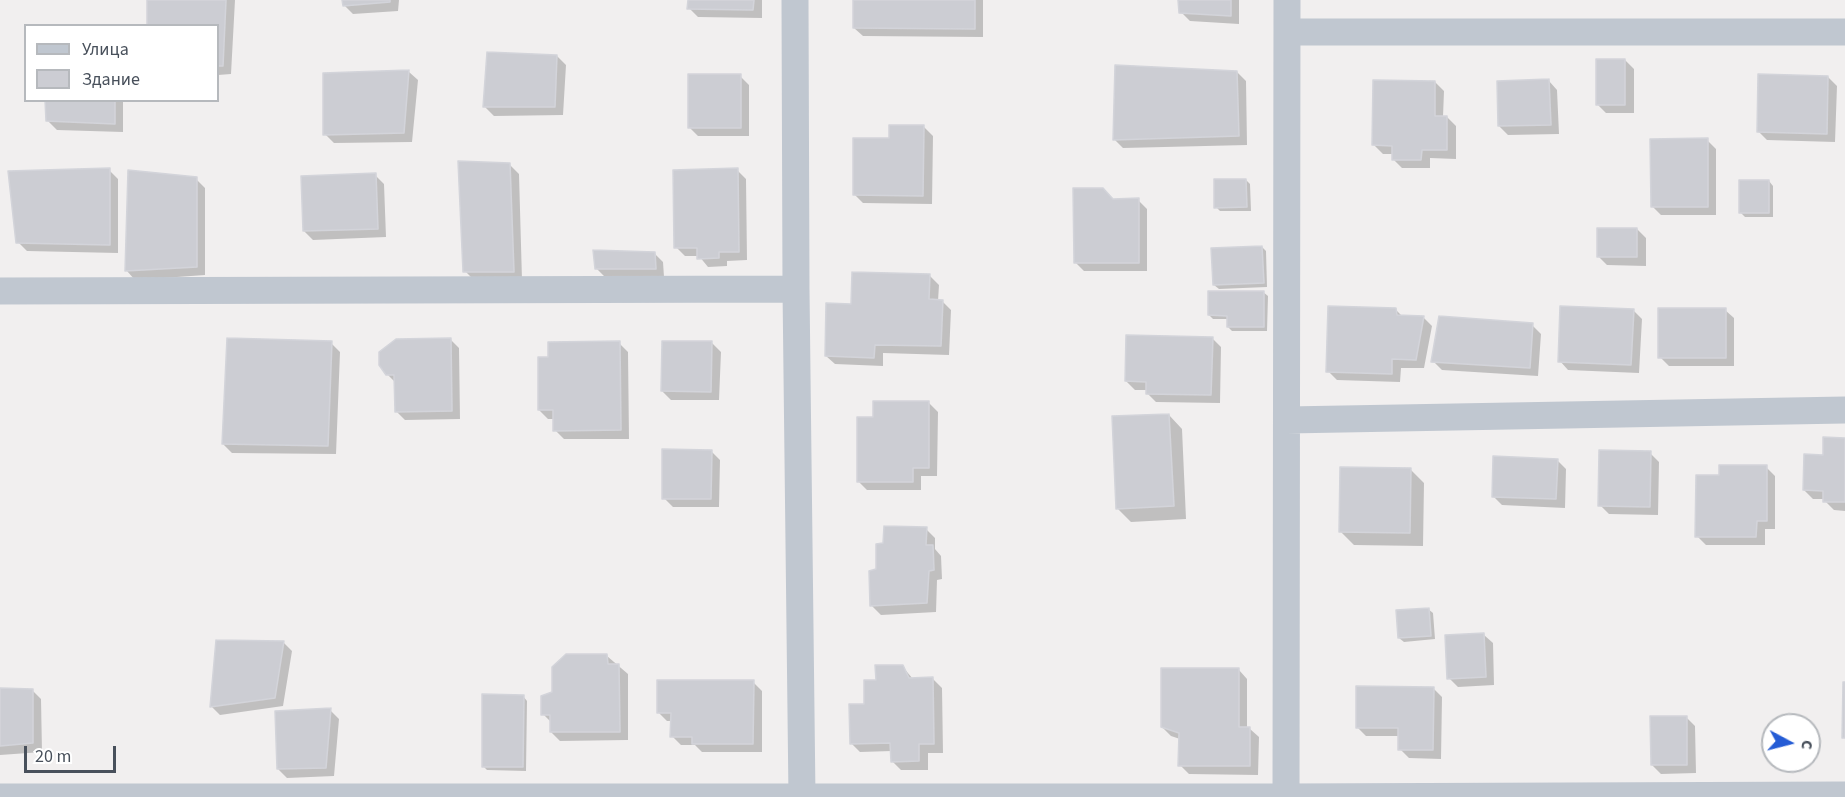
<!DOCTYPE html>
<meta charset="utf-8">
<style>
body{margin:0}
#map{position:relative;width:1845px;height:797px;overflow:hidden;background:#f1efef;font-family:"Source Sans 3",sans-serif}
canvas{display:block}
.legend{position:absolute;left:24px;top:24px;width:195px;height:78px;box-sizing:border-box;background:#fff;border:2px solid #b6b9bd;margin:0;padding:8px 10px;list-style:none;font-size:18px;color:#48505b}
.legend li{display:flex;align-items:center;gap:12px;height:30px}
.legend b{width:30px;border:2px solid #b6b9bd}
.north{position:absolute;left:1761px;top:713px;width:60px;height:60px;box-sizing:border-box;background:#fff;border:2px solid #b6b9bd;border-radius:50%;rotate:97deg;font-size:16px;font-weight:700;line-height:24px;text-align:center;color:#48505b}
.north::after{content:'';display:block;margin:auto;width:21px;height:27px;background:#255cd5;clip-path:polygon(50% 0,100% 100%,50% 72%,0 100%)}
.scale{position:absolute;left:24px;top:746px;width:92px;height:27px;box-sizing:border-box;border:3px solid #48505b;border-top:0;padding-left:8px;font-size:18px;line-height:21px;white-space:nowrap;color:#48505b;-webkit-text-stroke:4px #fff;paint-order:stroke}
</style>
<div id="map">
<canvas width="1845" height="797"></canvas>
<ul class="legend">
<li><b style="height:8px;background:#c0c7d0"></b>Улица</li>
<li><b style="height:16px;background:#cccdd3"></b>Здание</li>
</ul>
<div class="north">С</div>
<div class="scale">20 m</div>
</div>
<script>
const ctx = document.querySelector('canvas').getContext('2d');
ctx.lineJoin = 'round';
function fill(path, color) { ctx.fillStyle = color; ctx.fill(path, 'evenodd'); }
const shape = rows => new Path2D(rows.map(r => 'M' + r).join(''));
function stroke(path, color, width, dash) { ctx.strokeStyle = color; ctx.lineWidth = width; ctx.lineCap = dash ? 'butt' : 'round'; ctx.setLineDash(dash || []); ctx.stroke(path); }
fill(shape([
 [148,0,235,0,231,74,218,75,218,26],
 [344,0,399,0,398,11,353,14,344,5],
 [689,0,762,0,762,18,698,17,689,8],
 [854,0,983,0,983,37,863,36,854,28],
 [1179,0,1239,0,1239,24,1190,21,1181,12],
 [557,56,566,65,563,115,494,116,485,107],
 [1625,60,1634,69,1634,113,1606,113,1597,104],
 [409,72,418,80,412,142,334,143,325,134],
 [1237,72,1246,81,1247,145,1123,148,1114,139],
 [740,76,749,85,749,136,698,136,689,127],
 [1828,77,1837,86,1835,142,1767,140,1758,131],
 [1549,81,1557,90,1559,134,1508,135,1499,126],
 [1435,82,1444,91,1443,117,1447,117,1456,126,1456,159,1430,158,1430,168,1402,168,1393,159,1393,154,1383,154,1374,145],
 [46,100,123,100,123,132,57,130,48,121],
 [924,127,933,136,932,204,863,203,854,194],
 [1707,140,1716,149,1716,215,1661,215,1652,206],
 [510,165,519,174,522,280,474,280,465,271],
 [109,170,118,179,118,253,27,251,18,242],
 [737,170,746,179,747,260,727,261,727,266,708,267,699,256,685,256,676,247],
 [375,175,384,184,386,237,313,240,304,231],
 [196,179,205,188,205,275,135,280,127,271],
 [1246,180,1250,184,1251,211,1220,211,1216,207],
 [1769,181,1773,186,1773,217,1745,217,1741,213],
 [1114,200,1138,200,1147,209,1147,271,1084,271,1075,262],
 [1637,229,1646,238,1646,266,1607,265,1598,256],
 [1262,247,1266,251,1267,287,1219,289,1214,285],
 [654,253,663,262,664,277,605,277,596,268],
 [930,276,939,285,938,301,942,301,951,310,949,355,883,353,883,366,835,364,826,356,853,306],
 [1263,292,1268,296,1267,331,1232,331,1228,327,1228,319,1213,319,1209,315],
 [1395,309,1403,317,1423,317,1432,326,1424,368,1401,368,1400,382,1337,380,1328,371],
 [1633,310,1642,319,1639,373,1568,370,1560,361],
 [1725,310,1734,318,1734,366,1669,366,1660,357],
 [1532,325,1541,334,1538,376,1442,370,1433,361],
 [1212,338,1221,347,1220,403,1156,402,1147,393,1147,390,1135,390,1126,381],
 [450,339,459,348,460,419,405,420,396,411,396,383,387,374],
 [331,343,340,352,336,454,232,453,223,444],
 [619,343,628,352,629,439,564,439,555,430,555,419,548,419,539,410,550,359],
 [712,343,721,352,719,400,671,400,662,391],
 [929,403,938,412,937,476,921,476,921,490,867,490,858,481,875,418],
 [1169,415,1182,429,1186,519,1131,522,1118,509],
 [1845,439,1845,511,1834,510,1825,501,1824,499,1813,499,1804,490,1824,456],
 [711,451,720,460,719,507,673,507,664,498],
 [1650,453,1659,462,1658,515,1609,514,1600,505],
 [1557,460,1566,469,1565,508,1502,505,1493,496],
 [1766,467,1775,476,1775,529,1765,529,1765,545,1706,545,1697,536,1720,477],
 [1411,470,1424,483,1423,546,1354,545,1341,532],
 [926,529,935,538,935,549,941,556,942,579,937,580,936,612,881,615,872,606,878,571],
 [1428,609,1433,613,1435,639,1404,642,1399,638],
 [1484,635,1493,643,1494,685,1458,687,1449,678],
 [283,642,292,651,283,706,220,715,211,706],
 [607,656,628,674,628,740,560,741,551,732,552,723,543,714,553,693],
 [902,666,913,679,933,679,942,688,943,753,928,753,928,770,901,770,892,761,892,751,860,752,851,743,865,705,877,682],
 [1239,670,1247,679,1247,729,1250,729,1259,737,1258,775,1189,774,1180,765,1180,739,1171,736,1162,727],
 [753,682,762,691,762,752,702,752,695,745,681,745,672,736,672,721,667,721,658,712],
 [1433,688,1442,697,1441,759,1409,758,1400,749,1400,736,1366,736,1357,727],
 [0,689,32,690,41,699,42,752,0,755],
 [523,696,527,701,526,771,487,770,483,766],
 [330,710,339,719,334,776,287,778,278,769],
 [1686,717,1695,726,1696,773,1661,774,1652,765]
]), '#0003');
const building = shape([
 [147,0,226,0,223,66,218,66,218,26,147,26,147,0],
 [342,0,390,0,390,2,343,6,342,0],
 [688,0,754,0,753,10,687,9,688,0],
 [853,0,975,0,975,29,853,28,853,0],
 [1178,0,1231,0,1231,16,1179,13,1178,0],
 [487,52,557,55,555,107,483,107,487,52],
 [1596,59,1625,59,1625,105,1596,105,1596,59],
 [1115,65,1237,71,1239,136,1113,140,1115,65],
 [409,70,404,133,323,135,323,73,409,70],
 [688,74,741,74,741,128,688,128,688,74],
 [1758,74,1828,76,1827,134,1757,132,1758,74],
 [1549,79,1551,125,1498,126,1497,81,1549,79],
 [1373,80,1435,81,1435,116,1447,116,1447,150,1422,150,1421,160,1392,160,1392,146,1372,145,1373,80],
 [45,100,115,100,115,124,46,121,45,100],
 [889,125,924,125,923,196,853,195,853,138,889,138,889,125],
 [1708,138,1708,207,1651,207,1650,139,1708,138],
 [458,161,510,163,514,272,463,272,458,161],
 [110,168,110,245,16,243,8,171,110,168],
 [738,168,739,252,719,252,719,258,697,259,697,248,674,248,673,170,738,168],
 [128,170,197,177,197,267,125,271,128,170],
 [376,173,378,229,303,231,301,176,376,173],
 [1214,179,1246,179,1247,207,1214,208,1214,179],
 [1739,180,1769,180,1769,213,1739,213,1739,180],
 [1073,188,1103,188,1113,199,1139,198,1139,263,1074,263,1073,188],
 [1597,228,1637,228,1637,257,1597,257,1597,228],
 [1262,246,1264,283,1213,285,1211,248,1262,246],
 [593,250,655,252,656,269,595,269,593,250],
 [852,272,930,274,929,299,943,300,941,346,875,345,874,358,825,356,826,303,851,304,852,272],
 [1208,291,1264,291,1264,327,1227,327,1227,316,1208,315,1208,291],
 [1328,306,1396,308,1397,315,1424,316,1416,360,1392,359,1392,374,1326,372,1328,306],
 [1560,306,1634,309,1631,365,1558,362,1560,306],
 [1658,308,1726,308,1726,358,1658,358,1658,308],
 [1439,316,1533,323,1530,368,1431,362,1439,316],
 [1126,335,1213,337,1211,395,1146,394,1146,382,1125,381,1126,335],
 [227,338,332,341,328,446,222,444,227,338],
 [451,338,452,411,395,412,394,375,386,375,379,365,379,352,396,339,451,338],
 [620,341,621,430,553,431,553,410,538,410,538,357,548,357,548,342,620,341],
 [662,341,712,341,711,392,661,391,662,341],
 [873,401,929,401,929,468,913,468,913,482,857,482,857,417,873,417,873,401],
 [1169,414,1174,506,1116,509,1112,416,1169,414],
 [1823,437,1845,438,1845,502,1823,502,1823,491,1803,490,1804,454,1823,455,1823,437],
 [662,449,712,450,711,499,662,499,662,449],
 [1599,450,1651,451,1650,507,1598,506,1599,450],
 [1493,456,1558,459,1556,499,1492,497,1493,456],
 [1719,465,1767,465,1767,521,1757,521,1756,537,1695,537,1696,475,1719,475,1719,465],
 [1340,467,1411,468,1410,533,1339,532,1340,467],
 [884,526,927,527,926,545,933,545,934,570,929,571,927,603,870,606,869,571,876,569,876,544,883,543,884,526],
 [1429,608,1431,636,1398,638,1396,610,1429,608],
 [1484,633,1486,677,1447,679,1445,635,1484,633],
 [216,640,284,641,275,698,210,707,216,640],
 [566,654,607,654,608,664,619,664,620,732,550,732,550,715,541,715,541,696,552,692,552,667,566,654],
 [875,665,903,665,909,678,933,677,934,744,919,744,919,761,891,762,890,743,850,744,849,704,864,704,864,680,876,680,875,665],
 [1161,668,1239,668,1239,727,1250,727,1250,766,1178,766,1179,733,1161,727,1161,668],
 [657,680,754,680,753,744,692,744,692,737,670,737,671,713,657,713,657,680],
 [1843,682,1845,682,1845,738,1842,738,1843,682],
 [1356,686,1434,687,1433,750,1398,750,1398,728,1356,728,1356,686],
 [0,688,33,689,33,743,0,746,0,688],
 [482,694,524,695,523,767,482,767,482,694],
 [331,708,326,768,277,769,275,711,331,708],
 [1650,716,1687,716,1687,765,1651,765,1650,716]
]);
fill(building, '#cccdd3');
stroke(building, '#d3d4da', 1.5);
stroke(shape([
 [795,0,796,289,802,797],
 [1287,32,1845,32],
 [0,291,796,289],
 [1287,420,1845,410],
 [0,797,1286,797,1845,795],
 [1286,797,1287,0]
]), '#c0c7d0', 27);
</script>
